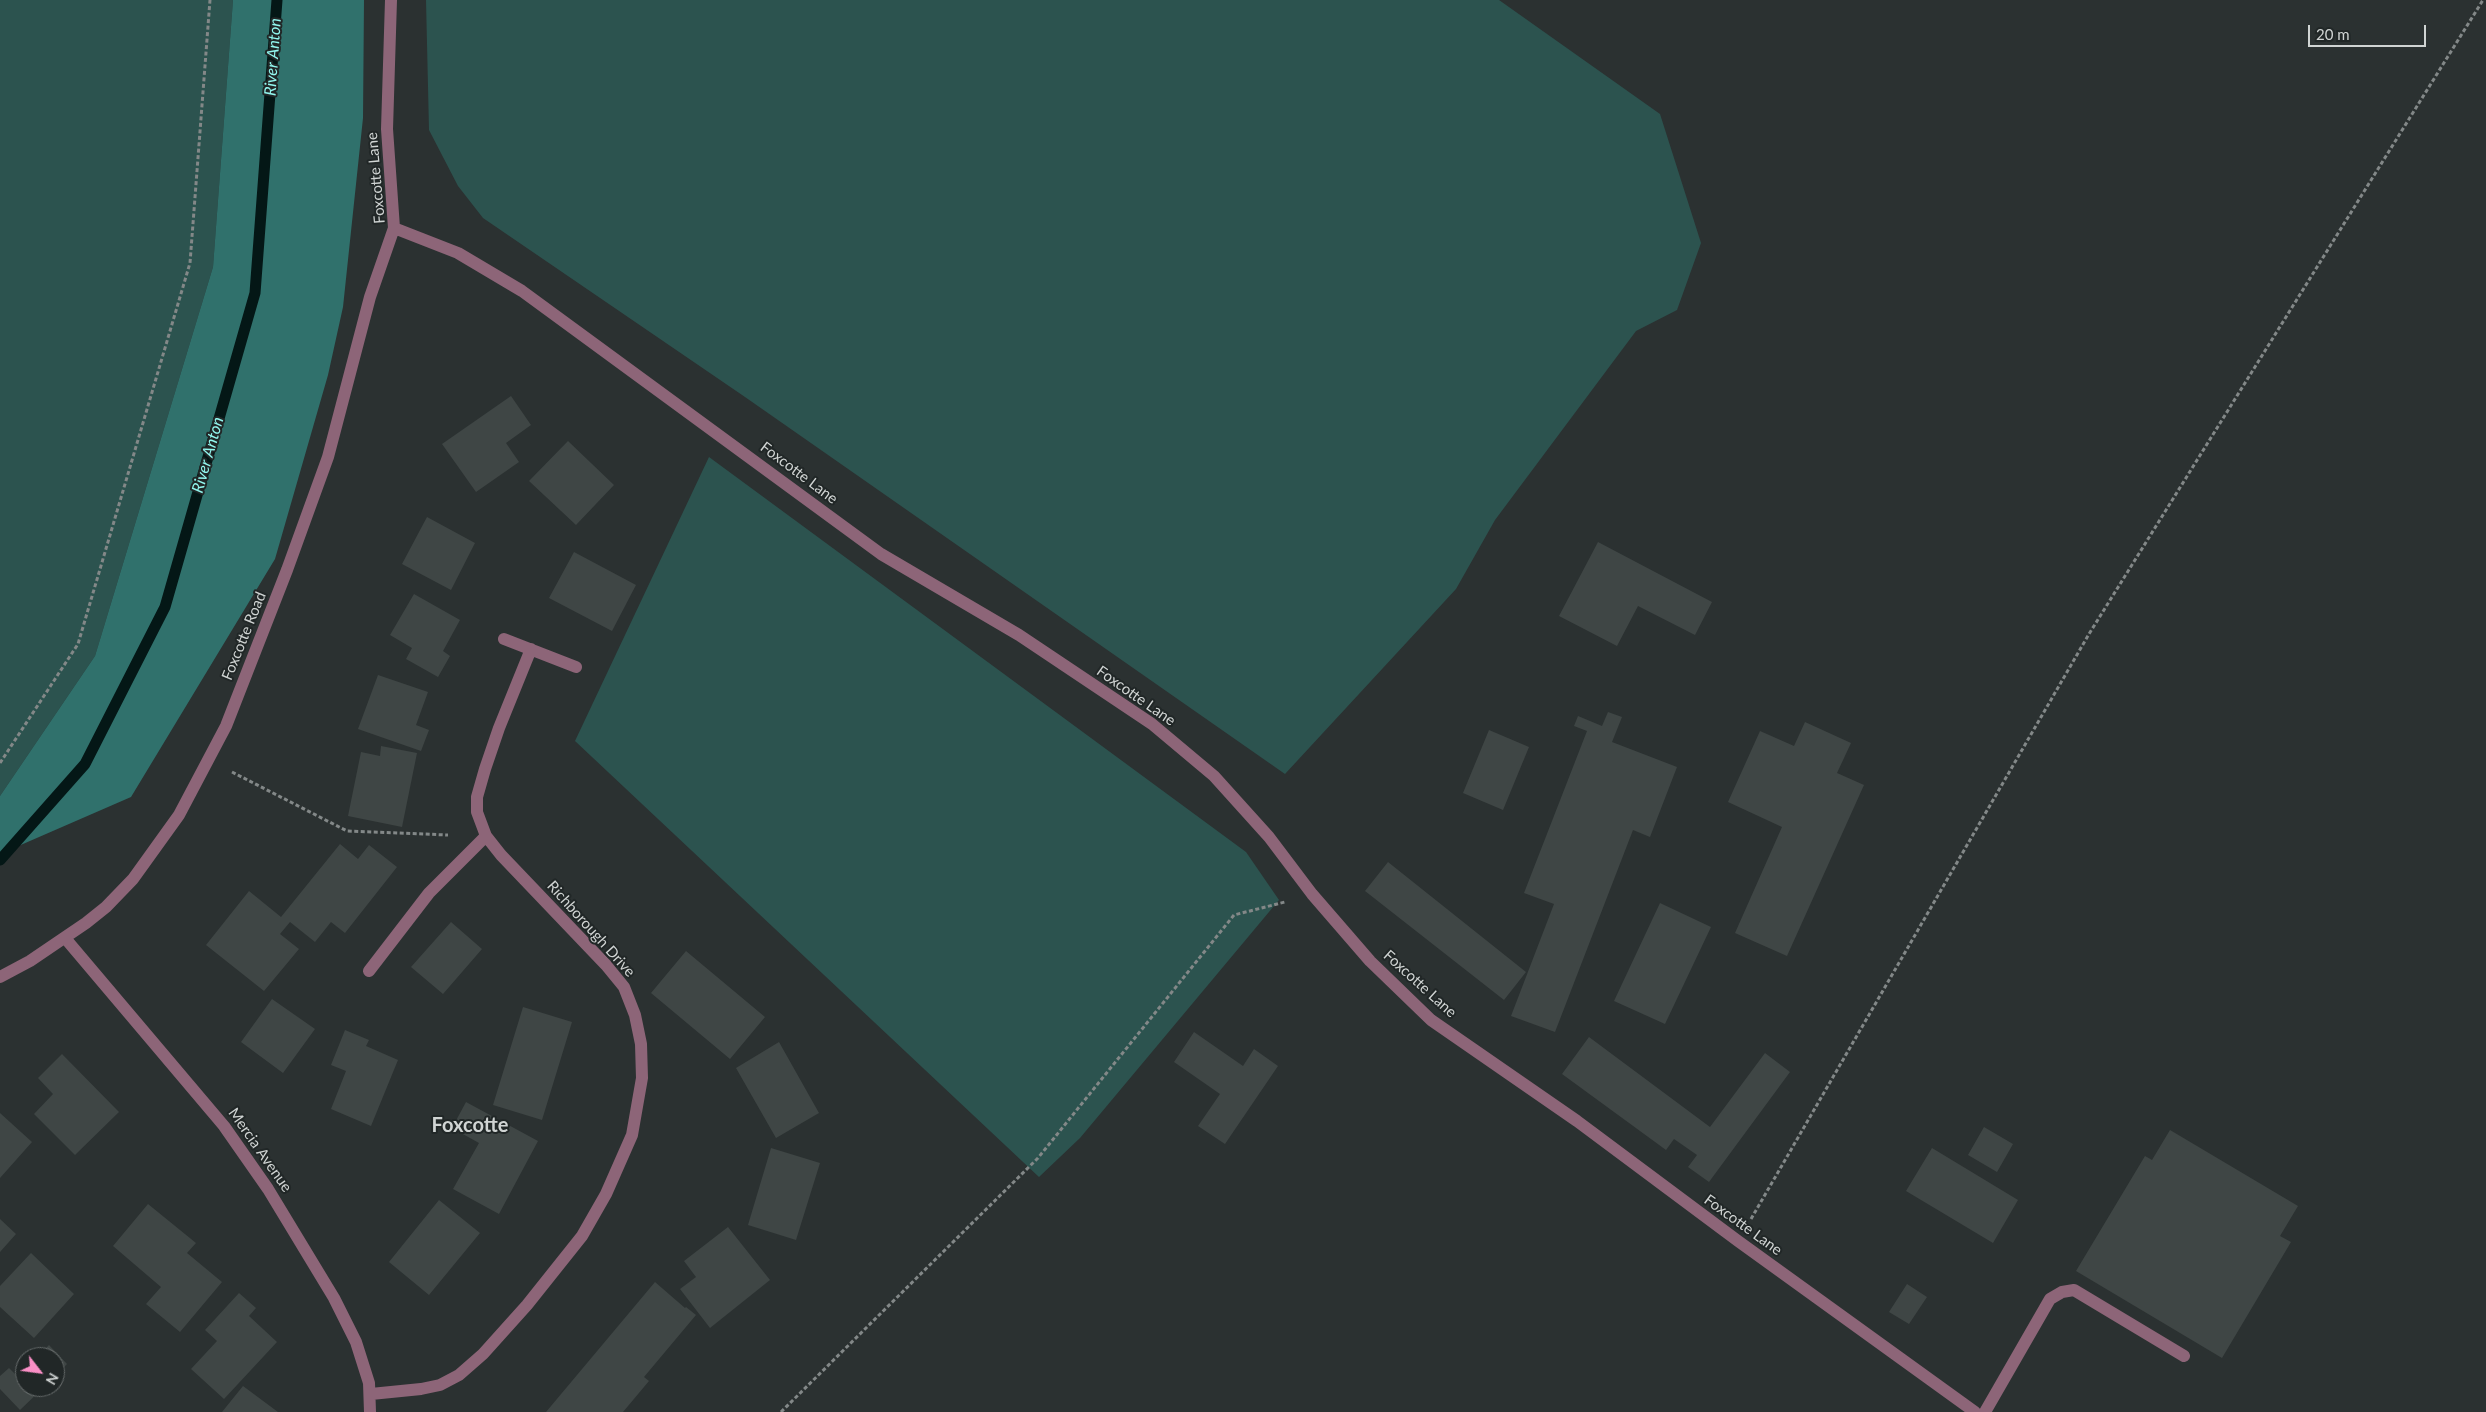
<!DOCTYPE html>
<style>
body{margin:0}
#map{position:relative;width:2486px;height:1412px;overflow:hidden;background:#2b3131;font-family:Lato,sans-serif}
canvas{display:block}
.north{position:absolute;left:15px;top:1347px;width:50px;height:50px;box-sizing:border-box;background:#212727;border:1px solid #676c6c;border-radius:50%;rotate:120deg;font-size:14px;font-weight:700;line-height:20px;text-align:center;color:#d0d4d3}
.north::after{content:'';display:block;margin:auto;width:18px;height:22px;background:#fa8fc6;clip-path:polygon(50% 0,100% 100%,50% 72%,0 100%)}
.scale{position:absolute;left:2308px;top:25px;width:118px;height:22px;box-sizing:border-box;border:2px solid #d0d4d3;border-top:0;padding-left:6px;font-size:15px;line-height:18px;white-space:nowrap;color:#d0d4d3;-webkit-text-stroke:4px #212727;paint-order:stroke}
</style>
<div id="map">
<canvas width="2486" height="1412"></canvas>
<div class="north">N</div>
<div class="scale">20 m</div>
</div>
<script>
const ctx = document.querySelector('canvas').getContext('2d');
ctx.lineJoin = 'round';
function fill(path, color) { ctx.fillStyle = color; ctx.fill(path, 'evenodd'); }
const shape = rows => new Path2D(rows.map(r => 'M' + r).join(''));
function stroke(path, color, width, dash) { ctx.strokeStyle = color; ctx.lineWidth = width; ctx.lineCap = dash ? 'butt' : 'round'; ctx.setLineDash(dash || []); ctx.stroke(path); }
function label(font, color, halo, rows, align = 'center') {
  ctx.font = font + ' Lato,sans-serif'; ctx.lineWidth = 4; ctx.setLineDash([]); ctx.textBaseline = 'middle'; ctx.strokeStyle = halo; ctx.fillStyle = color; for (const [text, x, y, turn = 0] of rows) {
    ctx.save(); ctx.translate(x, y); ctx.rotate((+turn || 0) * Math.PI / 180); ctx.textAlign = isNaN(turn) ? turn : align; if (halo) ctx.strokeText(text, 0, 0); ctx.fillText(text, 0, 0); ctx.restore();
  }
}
fill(shape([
 [0,0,233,0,213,267,95,656,0,796],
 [426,0,1499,0,1660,114,1701,243,1677,310,1636,331,1495,520,1456,589,1285,774,745,397,483,218,458,186,429,130],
 [709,457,1246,852,1279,900,1080,1138,1039,1177,575,741]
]), '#2c534f');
fill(shape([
 [233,0,364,0,363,118,343,307,328,375,275,559,131,797,0,854,0,796,95,656,213,267]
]), '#30716c');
stroke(shape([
 [0,860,85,764,165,607,255,293,277,0]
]), '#041716', 11);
fill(shape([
 [511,396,531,425,506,443,519,462,476,492,442,444],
 [568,441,614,485,576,525,529,481],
 [427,517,475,543,451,590,402,564],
 [1598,542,1712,602,1695,635,1638,606,1617,646,1559,616],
 [574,552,636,585,612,631,549,598],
 [414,594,460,620,443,651,450,656,438,677,406,659,412,648,390,635],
 [378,675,428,692,416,725,429,730,421,751,358,729],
 [1608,712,1622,717,1612,742,1677,767,1650,837,1633,830,1555,1032,1511,1016,1554,904,1524,893,1587,731,1574,726,1578,716,1602,726],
 [1805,722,1851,743,1837,773,1864,785,1787,956,1735,933,1782,827,1728,802,1760,731,1794,746],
 [1489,730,1529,747,1503,810,1463,793],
 [381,746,417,753,402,827,348,816,361,752,380,756],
 [340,844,358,859,369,845,397,867,345,933,331,922,315,942,290,922,280,934,299,949,264,991,206,945,249,891,281,917],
 [1388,862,1526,972,1504,1000,1365,891],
 [1660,903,1711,927,1665,1024,1614,1001],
 [451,922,482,949,443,994,411,967],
 [686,951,765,1017,730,1059,651,993],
 [272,999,315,1029,283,1073,241,1042],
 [523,1007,572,1022,542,1120,493,1105],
 [345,1030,369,1040,366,1046,398,1060,371,1126,331,1109,346,1071,331,1065],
 [1194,1032,1243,1066,1254,1049,1278,1066,1225,1144,1198,1126,1220,1094,1174,1062],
 [1589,1037,1710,1127,1765,1053,1790,1072,1709,1182,1688,1167,1697,1155,1674,1139,1666,1150,1562,1074],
 [779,1042,819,1113,776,1138,736,1068],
 [62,1054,119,1112,75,1155,34,1114,53,1094,38,1078],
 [466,1102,538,1141,499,1214,453,1189,479,1143,452,1128],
 [0,1113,32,1142,0,1178],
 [1984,1127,2013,1144,1997,1172,1968,1155],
 [2170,1130,2298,1206,2280,1236,2291,1242,2222,1358,2076,1271,2145,1156,2152,1160],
 [771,1148,820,1163,796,1240,748,1225],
 [1932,1148,2018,1200,1993,1243,1906,1191],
 [439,1200,480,1233,429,1295,389,1262],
 [148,1204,196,1243,187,1253,222,1282,180,1332,146,1304,161,1287,113,1246],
 [0,1219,16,1234,0,1252],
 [728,1227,770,1280,710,1328,680,1289,696,1277,684,1261],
 [31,1253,74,1294,34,1338,0,1307,0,1286],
 [655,1282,685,1308,686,1307,696,1315,644,1377,649,1381,623,1412,546,1412],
 [1907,1284,1927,1297,1909,1324,1889,1312],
 [239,1293,256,1308,249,1316,277,1342,224,1399,191,1369,217,1341,205,1330],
 [49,1345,67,1364,55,1376,55,1357,37,1357],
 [9,1368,17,1376,25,1369,25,1387,44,1387,20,1410,0,1389,0,1376],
 [243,1386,278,1412,222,1412]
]), '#3f4645');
stroke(shape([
 [0,763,78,644,190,263,210,0],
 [232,772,347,831,448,835],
 [1751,1219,2089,634,2483,0],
 [781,1412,1038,1158,1234,915,1285,902]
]), '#838888', 3, [4, 2.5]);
stroke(shape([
 [394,228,458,253,522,291,881,554,1019,635,1152,724,1214,776,1269,837,1312,894,1370,961,1431,1020,1577,1121,1738,1241,1975,1412],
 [504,639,576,667],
 [65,938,224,1126,268,1189,334,1298,356,1342,369,1383,370,1412],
 [369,971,429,893,486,836],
 [0,977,30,961,86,923,106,907,133,879,179,815,226,726,287,570,328,457,370,297,394,228,387,129,391,0],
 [371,1394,421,1389,440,1385,459,1375,483,1354,527,1305,582,1236,606,1194,632,1135,642,1078,641,1044,635,1015,624,987,606,965,501,855,486,836,477,812,477,797,485,769,499,728,531,649],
 [1985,1412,2050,1299,2062,1292,2074,1290,2184,1356]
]), '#8d6578', 12);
label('15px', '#d0d4d3', '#212727', [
 ["Foxcotte Lane",376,178,-95],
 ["Foxcotte Lane",799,473,37],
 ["Foxcotte Road",244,636,-68],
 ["Foxcotte Lane",1136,696,35],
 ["Richborough Drive",591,929,48],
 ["Foxcotte Lane",1420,984,42],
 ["Mercia Avenue",260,1150,55],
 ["Foxcotte Lane",1743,1225,36]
]);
label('italic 16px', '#92f7ef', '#212727', [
 ["River Anton",273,57,-86],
 ["River Anton",208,455,-74]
]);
label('bold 20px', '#d0d4d3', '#212727', [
 ["Foxcotte",470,1126]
]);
</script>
